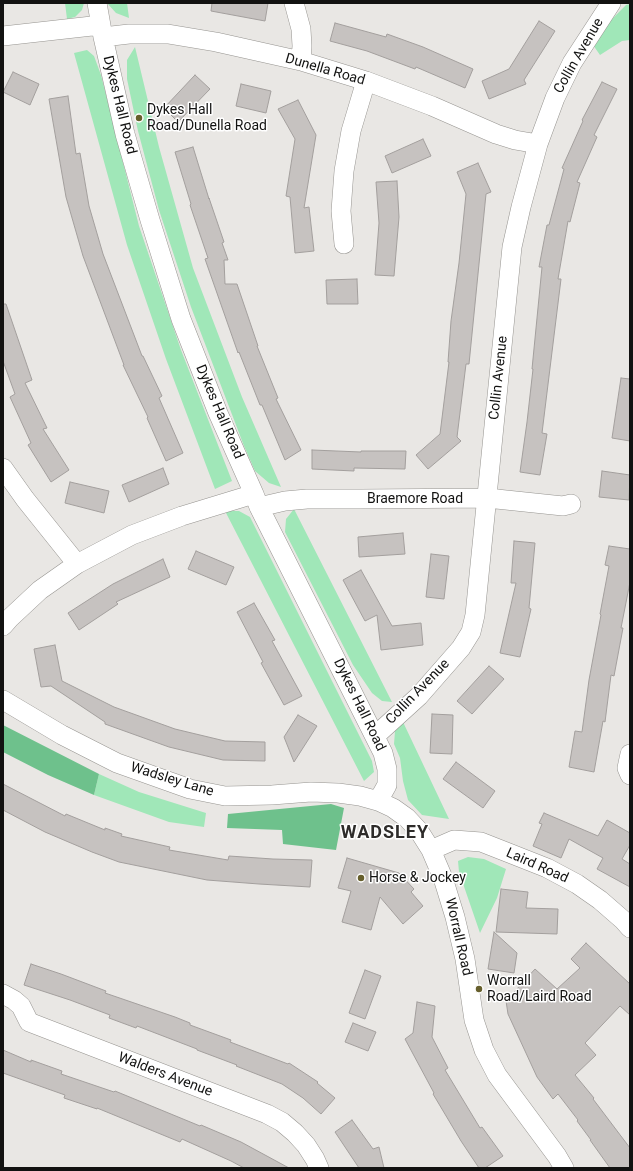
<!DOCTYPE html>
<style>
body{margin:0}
#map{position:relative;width:633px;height:1171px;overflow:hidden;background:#e9e7e4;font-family:Roboto,sans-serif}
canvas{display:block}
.frame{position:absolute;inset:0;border:4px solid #121211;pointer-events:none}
</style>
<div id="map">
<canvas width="633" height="1171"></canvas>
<div class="frame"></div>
</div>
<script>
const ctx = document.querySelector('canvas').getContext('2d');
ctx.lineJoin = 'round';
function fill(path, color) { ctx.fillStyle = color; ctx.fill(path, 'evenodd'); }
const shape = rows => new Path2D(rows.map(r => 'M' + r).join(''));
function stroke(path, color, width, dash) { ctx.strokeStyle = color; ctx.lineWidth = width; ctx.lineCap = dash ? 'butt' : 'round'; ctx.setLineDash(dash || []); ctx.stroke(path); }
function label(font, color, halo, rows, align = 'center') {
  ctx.font = font + ' Roboto,sans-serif'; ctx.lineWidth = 3; ctx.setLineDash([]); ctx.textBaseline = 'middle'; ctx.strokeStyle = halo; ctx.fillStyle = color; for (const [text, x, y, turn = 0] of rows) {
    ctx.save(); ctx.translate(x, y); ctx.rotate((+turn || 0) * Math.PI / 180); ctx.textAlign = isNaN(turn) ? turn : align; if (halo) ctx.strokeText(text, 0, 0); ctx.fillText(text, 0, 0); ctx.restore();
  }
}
fill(shape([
 [65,3,84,3,82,10,75,17,67,19],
 [107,3,127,3,129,18,116,13],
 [630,4,630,40,622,41,600,55,593,45,611,20,626,5],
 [135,47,159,147,193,268,242,397,281,487,269,483,255,471,244,446,191,307,159,210,138,131,127,79,127,60],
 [87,50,94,56,101,75,139,226,181,350,232,481,215,489,166,359,127,245,74,53],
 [294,509,392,702,382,701,372,693,353,665,285,532,286,519],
 [225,511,239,511,250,517,372,761,374,772,364,781],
 [403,722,449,819,422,815,408,800,403,781,400,758,394,744,395,731],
 [99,774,139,792,206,813,204,827,169,822,94,795],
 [468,857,484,859,506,869,497,898,480,933,459,872,458,861]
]), '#a0e7b8');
fill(shape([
 [3,725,99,774,94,795,48,775,3,752],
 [331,804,344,808,336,850,283,844,282,830,227,828,228,814]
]), '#6ec18c');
const building = shape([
 [212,3,268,3,265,21,211,11,212,3],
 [539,21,555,31,524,80,526,84,489,99,482,81,509,69,539,21],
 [335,23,386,37,387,34,423,47,473,69,465,88,416,67,415,69,367,51,330,41,335,23],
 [13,72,39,84,30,105,3,92,13,72],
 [195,75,210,89,178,122,164,108,195,75],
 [602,82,617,89,594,135,597,137,577,182,580,183,570,222,568,221,558,279,561,279,542,433,547,434,540,475,520,472,527,422,533,369,532,369,542,267,539,267,547,225,549,225,564,169,562,168,583,121,582,120,602,82],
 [241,84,271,91,266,113,236,106,241,84],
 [68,96,76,154,80,153,89,206,103,254,142,356,143,356,162,396,159,398,183,453,166,461,147,418,148,417,123,365,124,365,83,256,66,197,49,99,68,96],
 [298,100,316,135,304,208,309,207,314,251,295,253,290,197,286,196,295,139,278,109,298,100],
 [423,139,431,156,392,173,385,156,423,139],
 [193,147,209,199,209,198,224,242,222,243,228,260,224,260,225,284,237,284,258,346,257,346,278,398,276,399,301,450,285,460,262,405,260,405,239,352,238,353,205,259,208,258,190,205,191,204,175,152,193,147],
 [478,163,491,192,486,194,469,364,466,364,457,437,461,441,428,469,416,455,440,434,449,362,448,362,451,321,459,263,466,194,457,172,478,163],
 [397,181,399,217,394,276,375,275,379,223,376,182,397,181],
 [357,279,358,304,327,304,326,280,357,279],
 [3,304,6,304,32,380,25,383,47,428,43,429,69,470,51,482,28,445,31,443,10,397,15,394,3,361,3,304],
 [621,378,630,379,630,441,612,438,621,378],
 [312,450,361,452,361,451,406,451,405,469,354,468,354,471,312,469,312,450],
 [163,468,169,484,129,502,122,485,163,468],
 [602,471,630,475,629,500,599,497,602,471],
 [70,482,109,491,104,513,65,503,70,482],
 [403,533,405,554,359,557,358,537,403,533],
 [514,541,535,543,529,608,531,609,520,657,500,653,516,583,511,583,514,541],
 [609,546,630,549,630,582,621,628,623,628,614,676,611,675,605,722,603,721,594,772,569,767,575,731,582,732,589,680,601,615,600,614,609,566,605,565,609,546],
 [196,551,234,567,226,585,188,569,196,551],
 [431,554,449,556,444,599,426,597,431,554],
 [163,559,170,577,116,602,118,604,79,630,68,613,113,584,163,559],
 [361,570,392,626,421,623,423,645,381,650,377,615,365,621,343,580,361,570],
 [254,603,275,640,272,641,302,696,284,705,261,663,263,662,237,612,254,603],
 [55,645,62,681,114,707,175,729,225,741,265,742,265,761,223,760,169,747,105,724,105,722,51,686,41,687,34,649,55,645],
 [489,666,504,679,472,714,457,701,489,666],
 [432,714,453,715,452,754,430,753,432,714],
 [298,715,317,726,294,762,284,737,298,715],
 [456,762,495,791,483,808,443,779,456,762],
 [3,784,65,816,66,814,105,830,105,828,122,834,121,836,170,847,169,850,228,860,229,856,273,859,312,860,310,887,259,884,207,880,119,862,92,852,45,832,3,810,3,784],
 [544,813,598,836,607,820,630,833,630,845,622,859,630,864,630,887,597,869,603,858,569,839,561,858,533,846,542,824,539,823,544,813],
 [347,858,399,873,414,889,411,892,423,906,403,924,380,897,371,930,342,922,351,891,338,888,347,858],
 [501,889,528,892,526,908,558,909,557,934,496,932,501,889],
 [494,932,517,953,514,973,488,969,494,932],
 [586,943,630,984,630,1015,620,1006,585,1043,596,1055,575,1075,594,1098,593,1099,630,1148,630,1168,610,1168,590,1140,591,1140,577,1121,578,1120,558,1094,553,1099,537,1077,508,1014,506,1001,535,969,557,989,580,968,571,959,586,943],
 [31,964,61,974,106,991,105,993,175,1017,190,1023,190,1025,231,1040,230,1042,288,1064,289,1063,318,1082,317,1083,335,1098,321,1114,303,1098,282,1084,236,1066,237,1065,197,1050,197,1049,137,1026,136,1028,109,1018,110,1015,70,1000,24,985,31,964],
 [365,970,381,976,365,1019,349,1013,365,970],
 [417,1002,435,1006,432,1037,448,1068,445,1070,480,1128,482,1127,503,1156,485,1168,479,1168,461,1141,433,1094,434,1093,405,1039,413,1033,417,1002],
 [353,1023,376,1032,368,1051,345,1042,353,1023],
 [3,1050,31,1062,31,1060,62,1071,61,1074,114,1092,115,1091,200,1126,201,1125,241,1142,289,1168,244,1168,231,1161,182,1139,180,1142,97,1108,97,1109,64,1098,65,1095,3,1073,3,1050],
 [352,1120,373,1149,379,1147,384,1168,359,1168,335,1132,352,1120]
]);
fill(building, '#c6c2c0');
stroke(building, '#a39f9d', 1);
const minor = shape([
 [97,3,103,37,125,134,150,220,181,319,218,413,254,494,259,507,383,753,387,769,387,785,378,801],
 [294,3,301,29,302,46,301,61],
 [3,36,101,25],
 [103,37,129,34,168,34,216,42,301,61,366,81,432,106,496,134,515,140,538,144],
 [344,244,341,211,344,171,351,131,366,81],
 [3,468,25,499,77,564],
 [259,507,285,501,307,499,361,499,487,498,563,506,571,504],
 [3,626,10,618,40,590,77,564,132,535,182,516,254,494],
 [3,700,62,735,117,763,190,789,225,796,272,795,311,792,338,793,360,796,378,801,393,808,407,818,419,831,431,850,443,878,455,917,465,959,474,1020,484,1050,497,1075,557,1156,564,1168],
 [375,736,419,696,461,648,471,632,475,615,512,247,521,207,538,144,555,98,572,63,611,3],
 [630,754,627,768,630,775],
 [431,850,454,840,481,842,509,853,547,868,577,884,600,900,623,920,630,928],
 [3,994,14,1000,21,1006,29,1022,267,1114,282,1122,295,1133,306,1145,315,1159,319,1168]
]);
stroke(minor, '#969490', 20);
stroke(minor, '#fff', 19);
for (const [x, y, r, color] of [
 [139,118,4,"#665f2c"],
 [361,878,4,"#665f2c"],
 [479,989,4,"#665f2c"]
]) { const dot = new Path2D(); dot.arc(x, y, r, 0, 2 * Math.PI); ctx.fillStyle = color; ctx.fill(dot); stroke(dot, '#fff', 1.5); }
label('14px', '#121211', '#fff', [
 ["Collin Avenue",579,56,-60],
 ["Dunella Road",325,70,16],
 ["Dykes Hall Road",119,105,76],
 ["Collin Avenue",499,378,-84],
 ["Dykes Hall Road",219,412,67],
 ["Braemore Road",415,499],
 ["Collin Avenue",418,692,-46],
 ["Dykes Hall Road",359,705,64],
 ["Wadsley Lane",172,780,17],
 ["Laird Road",537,866,24],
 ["Worrall Road",458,937,77],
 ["Walders Avenue",165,1075,21]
]);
label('14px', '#121211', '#fff', [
 ["Dykes Hall",147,110],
 ["Road/Dunella Road",147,126],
 ["Horse & Jockey",369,878],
 ["Worrall",487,981],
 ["Road/Laird Road",487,997]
], 'left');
ctx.letterSpacing = '1px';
label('bold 18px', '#2e2c2a', '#fff', [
 ["WADSLEY",385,833]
]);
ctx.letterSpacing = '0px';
</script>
